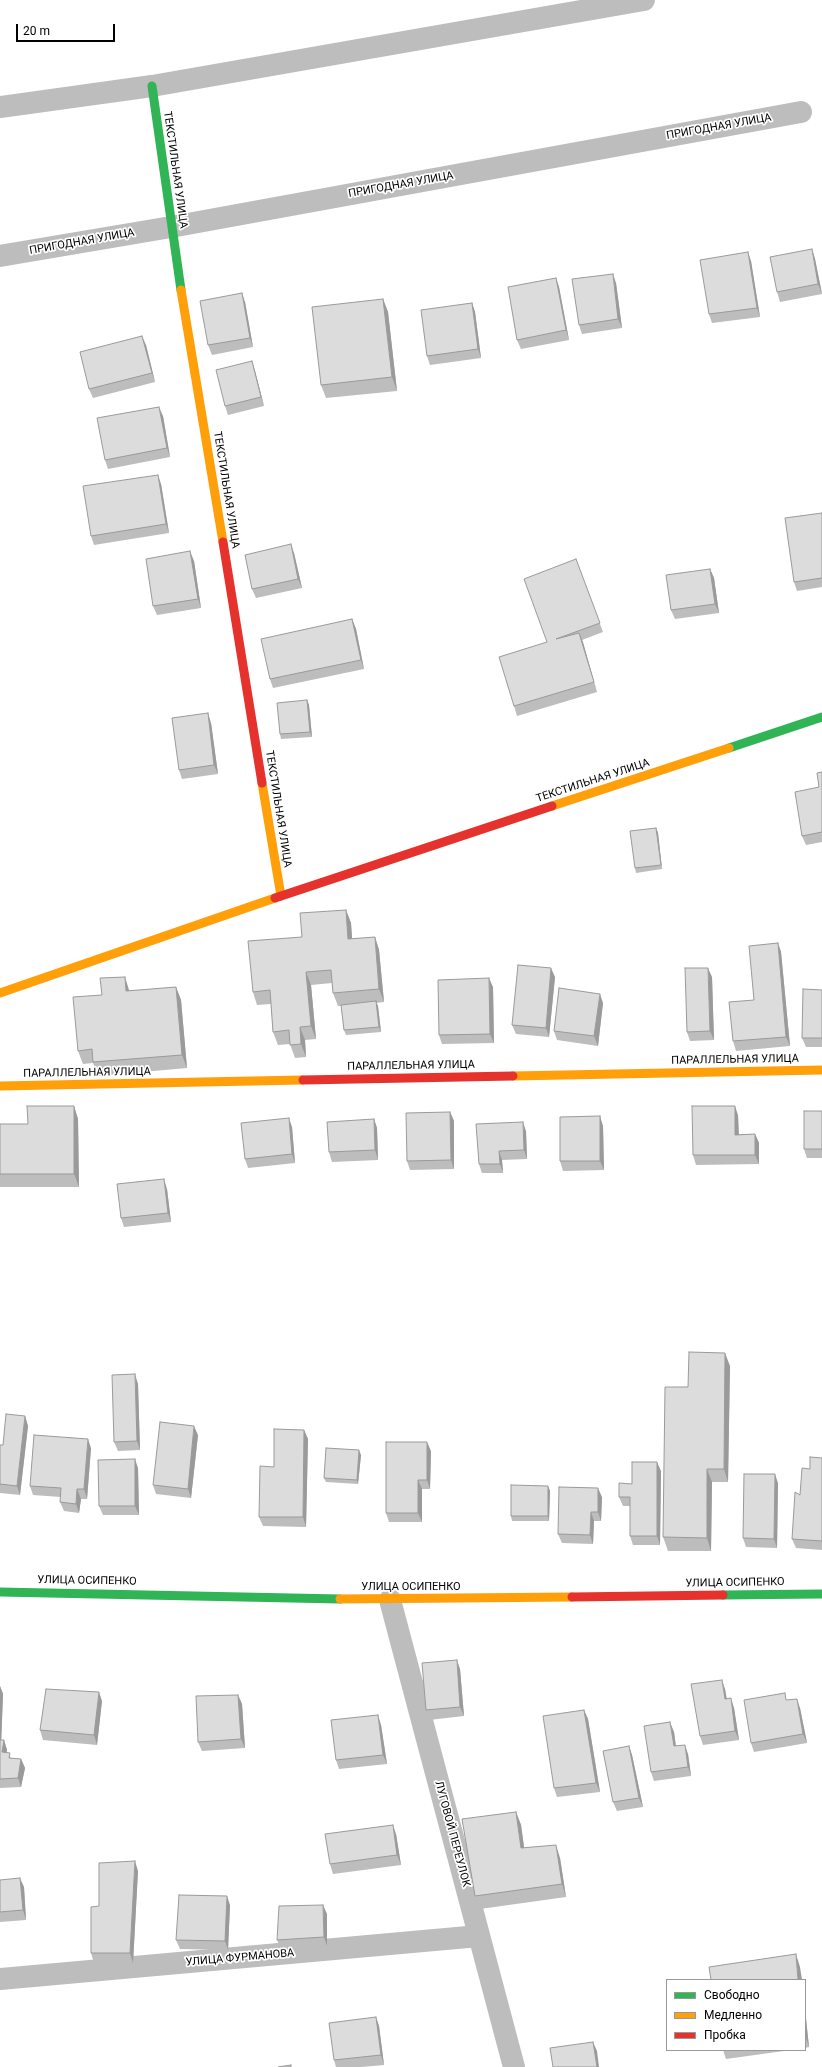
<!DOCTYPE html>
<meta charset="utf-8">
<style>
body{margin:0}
#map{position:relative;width:822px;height:2067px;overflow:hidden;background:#fff;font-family:Roboto,sans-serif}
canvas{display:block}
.legend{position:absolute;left:666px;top:1979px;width:140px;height:72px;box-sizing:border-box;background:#fff;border:1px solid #999;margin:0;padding:5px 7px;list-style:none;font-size:12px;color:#000}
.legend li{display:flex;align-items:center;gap:8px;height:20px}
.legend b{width:20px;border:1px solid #999}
.scale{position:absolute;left:16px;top:24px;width:99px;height:18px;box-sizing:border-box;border:2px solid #000;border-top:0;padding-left:5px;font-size:12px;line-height:14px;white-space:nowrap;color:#000;-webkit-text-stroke:3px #fff;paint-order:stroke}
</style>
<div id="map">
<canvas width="822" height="2067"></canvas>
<ul class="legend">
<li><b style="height:5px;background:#30b455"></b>Свободно</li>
<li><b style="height:5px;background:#ff9f0a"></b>Медленно</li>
<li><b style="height:5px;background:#e5322d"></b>Пробка</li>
</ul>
<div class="scale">20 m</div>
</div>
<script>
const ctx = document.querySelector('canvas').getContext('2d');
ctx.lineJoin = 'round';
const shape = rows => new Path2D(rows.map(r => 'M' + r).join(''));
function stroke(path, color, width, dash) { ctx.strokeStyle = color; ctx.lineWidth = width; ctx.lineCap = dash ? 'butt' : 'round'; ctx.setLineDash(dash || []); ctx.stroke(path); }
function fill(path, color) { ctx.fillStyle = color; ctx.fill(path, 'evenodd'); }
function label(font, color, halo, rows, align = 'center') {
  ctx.font = font + ' Roboto,sans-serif'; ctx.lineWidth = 3.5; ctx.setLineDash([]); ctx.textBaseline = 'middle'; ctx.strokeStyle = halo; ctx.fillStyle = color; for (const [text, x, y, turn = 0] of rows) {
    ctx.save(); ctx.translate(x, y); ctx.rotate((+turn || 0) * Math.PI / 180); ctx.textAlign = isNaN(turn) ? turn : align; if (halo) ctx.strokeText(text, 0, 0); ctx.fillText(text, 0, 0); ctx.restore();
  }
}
stroke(shape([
 [0,107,152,86,644,0],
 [0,256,171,227,801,112],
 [390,1600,514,2067],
 [0,1979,479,1936]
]), '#bdbdbd', 22);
stroke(shape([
 [152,86,181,290],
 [729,748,822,717],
 [0,1592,340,1599],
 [723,1595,822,1594]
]), '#30b455', 9);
stroke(shape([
 [181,290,223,542],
 [262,783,281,896],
 [552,806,729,748],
 [0,993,275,898],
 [513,1076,822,1070],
 [0,1086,303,1080],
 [340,1599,572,1597]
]), '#ff9f0a', 9);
stroke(shape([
 [223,542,262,783],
 [275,898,552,806],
 [303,1080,513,1076],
 [572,1597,723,1595]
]), '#e5322d', 9);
fill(shape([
 [812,249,815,259,822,294,780,302,777,292],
 [751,261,760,317,712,323,709,314],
 [556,278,559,287,569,340,521,349,517,340],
 [616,283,622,328,582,334,579,325],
 [383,299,388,312,397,391,326,398,321,385],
 [245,302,253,347,212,355,208,345],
 [472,303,475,312,481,358,430,365,427,356],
 [146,345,155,382,93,398,89,389],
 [252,361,255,371,264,406,228,415,225,406],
 [163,416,170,457,108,469,105,460],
 [161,484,169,533,94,545,91,536],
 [822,513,822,587,797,591,794,582],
 [294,553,302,588,256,598,252,589],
 [576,559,603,632,582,640,597,692,517,716,514,706,547,642],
 [194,561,201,608,157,615,153,606],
 [710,569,714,578,719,613,675,619,671,610],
 [352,619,356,629,364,669,273,688,270,679],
 [307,700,309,705,312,737,281,739,280,734],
 [211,723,218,774,182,779,179,770],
 [822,772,822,842,806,845,802,836,819,787],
 [656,828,658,833,662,869,636,873,635,868],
 [346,910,351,923,352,939,375,937,379,950,384,1002,376,1003,378,1006,381,1032,346,1035,344,1030,341,1006,338,1006,333,993,332,983,311,985,316,1039,305,1040,306,1057,295,1058,290,1044,278,1045,273,1032,271,1004,257,1005,253,992,302,937],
 [778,943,781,952,790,1046,736,1051,733,1041,754,1000],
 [555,977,549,1037,516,1034,512,1025],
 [712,977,714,1040,690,1041,687,1032],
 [176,987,181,1000,187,1068,98,1076,93,1063,83,1064,78,1051,102,995,129,990,129,991],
 [493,987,494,1043,442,1044,439,1035],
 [822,990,822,1047,806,1047,802,1038],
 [603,1003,598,1046,557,1040,554,1031],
 [74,1106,78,1119,79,1187,0,1187,0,1124,28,1124],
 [822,1111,822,1158,807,1158,804,1149],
 [450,1112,454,1121,454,1169,410,1170,407,1161],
 [738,1115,739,1134,755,1134,759,1143,759,1164,696,1165,693,1155],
 [374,1119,377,1128,378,1160,332,1162,329,1152],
 [603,1126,604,1170,563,1171,560,1161],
 [292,1127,295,1163,248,1168,245,1159],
 [526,1131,527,1159,502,1160,503,1173,482,1173,479,1164],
 [167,1189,171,1222,124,1227,121,1218],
 [730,1366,728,1482,712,1482,711,1551,668,1551,663,1537,688,1387],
 [138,1384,140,1450,118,1451,114,1442],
 [25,1416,28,1426,20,1495,0,1493,0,1445,3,1445],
 [304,1430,308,1439,306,1527,263,1526,259,1517,274,1467],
 [198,1435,191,1498,156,1494,153,1485],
 [91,1448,87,1499,81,1499,79,1513,64,1511,60,1502,61,1497,33,1495,30,1486],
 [431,1451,430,1489,422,1489,422,1522,389,1522,386,1513],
 [361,1455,358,1484,326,1482,324,1478],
 [822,1458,822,1550,796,1548,792,1539,800,1495,810,1469],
 [138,1468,139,1515,103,1515,99,1506],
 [661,1471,660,1545,633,1545,630,1536,630,1506,623,1506,619,1497,632,1484],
 [778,1483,777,1548,746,1547,743,1538],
 [548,1486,550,1491,549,1521,512,1521,511,1516],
 [602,1497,601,1521,594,1521,593,1544,562,1543,558,1534],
 [460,1669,464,1716,429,1720,426,1710],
 [0,1686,3,1694,1,1740,4,1740,7,1750,7,1753,11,1758,21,1759,25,1768,21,1787,0,1788],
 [725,1689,727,1699,734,1708,739,1740,703,1745,700,1736],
 [238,1695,242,1704,245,1748,202,1751,198,1742],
 [787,1700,800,1708,807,1743,754,1752,751,1743],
 [102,1701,97,1745,43,1740,40,1730],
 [584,1710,588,1719,600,1792,557,1797,554,1788],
 [381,1725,387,1764,339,1769,336,1760],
 [674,1732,676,1746,688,1754,691,1776,654,1781,651,1772],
 [629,1746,632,1755,643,1807,617,1811,613,1802],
 [516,1812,521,1825,524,1848,560,1858,566,1897,480,1909,475,1896],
 [396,1834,401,1865,333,1874,330,1864],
 [138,1871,133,1963,94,1963,91,1953],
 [0,1880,24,1887,26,1920,0,1922],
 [230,1905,228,1950,180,1949,176,1940],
 [327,1914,327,1946,281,1949,277,1940],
 [805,2009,809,2047,805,2048],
 [376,2017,379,2026,384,2065,361,2067,336,2067,334,2060],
 [723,2050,791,2050,726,2059]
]), '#bdbdbd');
fill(shape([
 [812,249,815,259,822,294,818,284],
 [748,252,751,261,760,317,757,308],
 [613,274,616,283,622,328,618,319],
 [556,278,559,287,569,340,566,330],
 [242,293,245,302,253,347,250,338],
 [383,299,388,312,397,391,392,377],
 [472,303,475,312,481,358,478,349],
 [142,336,146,345,155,382,152,373],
 [252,361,255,371,264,406,261,397],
 [159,407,163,416,170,457,167,448],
 [158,475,161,484,169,533,166,524],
 [291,544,294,553,302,588,298,579],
 [190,551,194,561,201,608,198,599],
 [710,569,714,578,719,613,715,604],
 [352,619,356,629,364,669,361,660],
 [579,633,583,642,597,692,594,682],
 [307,700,309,705,312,737,310,732],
 [208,713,211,723,218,774,214,765],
 [656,828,658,833,662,869,661,865],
 [346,910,351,923,353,952,348,939],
 [375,937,379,950,384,1002,379,989],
 [778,943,781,952,790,1046,786,1037],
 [551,968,555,977,549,1037,546,1028],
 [708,968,712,977,714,1040,710,1031],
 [306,972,311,985,316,1039,311,1026],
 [125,977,129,990,131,1005,126,991],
 [489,978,493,987,494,1043,490,1034],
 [176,987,181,1000,187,1068,182,1055],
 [600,994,603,1003,598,1046,594,1036],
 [376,1001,378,1006,381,1032,379,1027],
 [300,1027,305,1040,306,1057,301,1044],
 [74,1106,78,1119,79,1187,74,1174],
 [735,1106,738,1115,739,1144,735,1135],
 [450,1112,454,1121,454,1169,451,1160],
 [600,1116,603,1126,604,1170,600,1161],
 [289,1118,292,1127,295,1163,292,1154],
 [374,1119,377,1128,378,1160,375,1150],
 [523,1122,526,1131,527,1159,524,1150],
 [755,1134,759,1143,759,1164,755,1155],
 [499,1151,502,1160,503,1173,500,1164],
 [164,1179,167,1189,171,1222,168,1213],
 [725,1353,730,1366,728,1482,724,1469],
 [135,1374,138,1384,140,1450,137,1441],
 [25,1416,28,1426,20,1495,17,1486],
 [194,1426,198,1435,191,1498,188,1489],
 [304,1430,308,1439,306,1527,303,1517],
 [88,1439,91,1448,87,1499,84,1489],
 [427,1442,431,1451,430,1489,427,1480],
 [359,1450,361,1455,358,1484,357,1480],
 [135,1459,138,1468,139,1515,135,1506],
 [657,1462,661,1471,660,1545,657,1536],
 [707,1469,712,1482,711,1551,707,1538],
 [775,1474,778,1483,777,1548,774,1539],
 [418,1480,422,1489,422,1522,418,1513],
 [548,1486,550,1491,549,1521,548,1516],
 [598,1488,602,1497,601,1521,598,1512],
 [77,1489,81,1499,79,1513,76,1504],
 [591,1512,594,1521,593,1544,590,1535],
 [457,1660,460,1669,464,1716,460,1707],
 [722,1680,725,1689,728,1709,725,1699],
 [0,1686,3,1694,1,1749,0,1747],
 [99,1692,102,1701,97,1745,94,1735],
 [238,1695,242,1704,245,1748,241,1739],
 [731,1698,734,1708,739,1740,735,1731],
 [797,1699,800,1708,807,1743,803,1734],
 [584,1710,588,1719,600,1792,596,1783],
 [378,1715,381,1725,387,1764,383,1755],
 [670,1722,674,1732,677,1756,674,1746],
 [4,1740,7,1750,6,1761,2,1752],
 [685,1745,688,1754,691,1776,688,1767],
 [629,1746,632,1755,643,1807,639,1798],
 [21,1759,25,1768,21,1787,18,1778],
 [516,1812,521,1825,526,1861,521,1848],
 [393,1825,396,1834,401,1865,397,1855],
 [556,1845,560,1858,566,1897,562,1884],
 [135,1861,138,1871,133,1963,130,1953],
 [20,1878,24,1887,26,1920,23,1910],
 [227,1896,230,1905,228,1950,225,1941],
 [323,1905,327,1914,327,1946,324,1937],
 [796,1954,800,1967,802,1980,798,1980],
 [805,2009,809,2047,805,2035],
 [376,2017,379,2026,384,2065,381,2055],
 [593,2042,597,2051,599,2067,597,2067]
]), '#9a9a9a');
const building = shape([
 [812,249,818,284,777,292,770,257,812,249],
 [748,252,757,308,709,314,700,260,748,252],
 [613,274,618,319,579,325,572,279,613,274],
 [556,278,566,330,517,340,508,287,556,278],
 [242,293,250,338,208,345,200,301,242,293],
 [383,299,392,377,321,385,312,307,383,299],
 [472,303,478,349,427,356,421,310,472,303],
 [142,336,152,373,89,389,80,352,142,336],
 [252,361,261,397,225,406,216,370,252,361],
 [159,407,167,448,105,460,97,418,159,407],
 [158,475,166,524,91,536,83,486,158,475],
 [822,513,822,578,794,582,785,518,822,513],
 [291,544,298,579,252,589,245,555,291,544],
 [190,551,198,599,153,606,146,559,190,551],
 [576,559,600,623,556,639,579,633,594,682,514,706,499,657,547,642,524,579,576,559],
 [710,569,715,604,671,610,666,575,710,569],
 [352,619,361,660,270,679,261,639,352,619],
 [307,700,310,732,280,734,277,703,307,700],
 [208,713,214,765,179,770,172,718,208,713],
 [822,772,822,832,802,836,795,792,819,787,817,773,822,772],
 [656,828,661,865,635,868,630,831,656,828],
 [346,910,348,939,375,937,379,989,333,993,331,970,306,972,311,1026,300,1027,301,1044,290,1045,289,1030,273,1032,270,990,253,992,248,941,302,937,300,913,346,910],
 [778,943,786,1037,733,1041,729,1002,754,1000,749,946,778,943],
 [518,965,551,968,546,1028,512,1025,518,965],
 [685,968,708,968,710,1031,687,1032,685,968],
 [125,977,126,991,176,987,182,1055,93,1062,92,1049,78,1051,73,997,102,995,100,978,125,977],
 [489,978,490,1034,439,1035,438,980,489,978],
 [559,988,600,994,594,1036,554,1031,559,988],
 [803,989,822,990,822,1038,802,1038,803,989],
 [376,1001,379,1027,344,1030,341,1005,376,1001],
 [27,1106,74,1106,74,1174,0,1174,0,1124,28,1124,27,1106],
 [692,1106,735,1106,735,1135,755,1134,755,1155,693,1155,692,1106],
 [804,1111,822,1111,822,1149,804,1149,804,1111],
 [450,1112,451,1160,407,1161,406,1113,450,1112],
 [600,1116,600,1161,560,1161,560,1117,600,1116],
 [289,1118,292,1154,245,1159,241,1123,289,1118],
 [374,1119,375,1150,329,1152,327,1122,374,1119],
 [523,1122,524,1150,499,1151,500,1164,479,1164,476,1124,523,1122],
 [164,1179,168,1213,121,1218,117,1184,164,1179],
 [689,1352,725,1353,724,1469,707,1469,707,1538,663,1537,665,1387,688,1387,689,1352],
 [135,1374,137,1441,114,1442,112,1375,135,1374],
 [6,1414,25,1416,17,1486,0,1484,0,1445,3,1445,6,1414],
 [160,1422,194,1426,188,1489,153,1485,160,1422],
 [274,1429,304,1430,303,1517,259,1517,260,1466,274,1467,274,1429],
 [34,1435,88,1439,84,1489,77,1489,76,1504,60,1502,61,1488,30,1486,34,1435],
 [386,1442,427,1442,427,1480,418,1480,418,1513,386,1513,386,1442],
 [326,1448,359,1450,357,1480,324,1478,326,1448],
 [810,1457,822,1458,822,1541,792,1539,795,1492,800,1495,802,1468,810,1469,810,1457],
 [135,1459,135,1506,99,1506,98,1460,135,1459],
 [632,1462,657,1462,657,1536,630,1536,630,1497,619,1497,619,1483,632,1484,632,1462],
 [744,1474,775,1474,774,1539,743,1538,744,1474],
 [511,1485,548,1486,548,1516,511,1516,511,1485],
 [559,1487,598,1488,598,1512,591,1512,590,1535,558,1534,559,1487],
 [457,1660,460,1707,426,1710,422,1663,457,1660],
 [722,1680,725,1699,731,1698,735,1731,700,1736,691,1684,722,1680],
 [46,1689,99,1692,94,1735,40,1730,46,1689],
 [785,1693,786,1700,797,1699,803,1734,751,1743,744,1700,785,1693],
 [238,1695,241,1739,198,1742,196,1696,238,1695],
 [584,1710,596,1783,554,1788,543,1716,584,1710],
 [378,1715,383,1755,336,1760,331,1720,378,1715],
 [670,1722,674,1746,685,1745,688,1767,651,1772,644,1726,670,1722],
 [0,1740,4,1740,2,1752,10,1753,9,1758,21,1759,18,1778,0,1779,0,1740],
 [629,1746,639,1798,613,1802,603,1751,629,1746],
 [516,1812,521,1848,556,1845,562,1884,475,1896,462,1819,516,1812],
 [393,1825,397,1855,330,1864,325,1834,393,1825],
 [135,1861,130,1953,91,1953,91,1907,99,1906,99,1863,135,1861],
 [20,1878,23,1910,0,1912,0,1880,20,1878],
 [179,1895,227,1896,225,1941,176,1940,179,1895],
 [323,1905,324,1937,277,1940,279,1906,323,1905],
 [796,1954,798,1980,711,1980,709,1967,796,1954],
 [376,2017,381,2055,334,2060,329,2023,376,2017],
 [593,2042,597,2067,553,2067,550,2048,593,2042],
 [291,2065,291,2067,278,2067,291,2065]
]);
fill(building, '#dcdcdc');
stroke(building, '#9a9a9a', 1);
label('11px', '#000', '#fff', [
 ["ПРИГОДНАЯ УЛИЦА",719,127,-10],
 ["ТЕКСТИЛЬНАЯ УЛИЦА",175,170,82],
 ["ПРИГОДНАЯ УЛИЦА",401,185,-10],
 ["ПРИГОДНАЯ УЛИЦА",82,242,-10],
 ["ТЕКСТИЛЬНАЯ УЛИЦА",226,490,81],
 ["ТЕКСТИЛЬНАЯ УЛИЦА",593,781,-18],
 ["ТЕКСТИЛЬНАЯ УЛИЦА",278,809,81],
 ["ПАРАЛЛЕЛЬНАЯ УЛИЦА",735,1060,-1],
 ["ПАРАЛЛЕЛЬНАЯ УЛИЦА",411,1066,-1],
 ["ПАРАЛЛЕЛЬНАЯ УЛИЦА",87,1073,-1],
 ["УЛИЦА ОСИПЕНКО",87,1581,1],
 ["УЛИЦА ОСИПЕНКО",735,1583,-1],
 ["УЛИЦА ОСИПЕНКО",411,1587],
 ["ЛУГОВОЙ ПЕРЕУЛОК",452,1834,75],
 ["УЛИЦА ФУРМАНОВА",240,1958,-5]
]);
</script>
